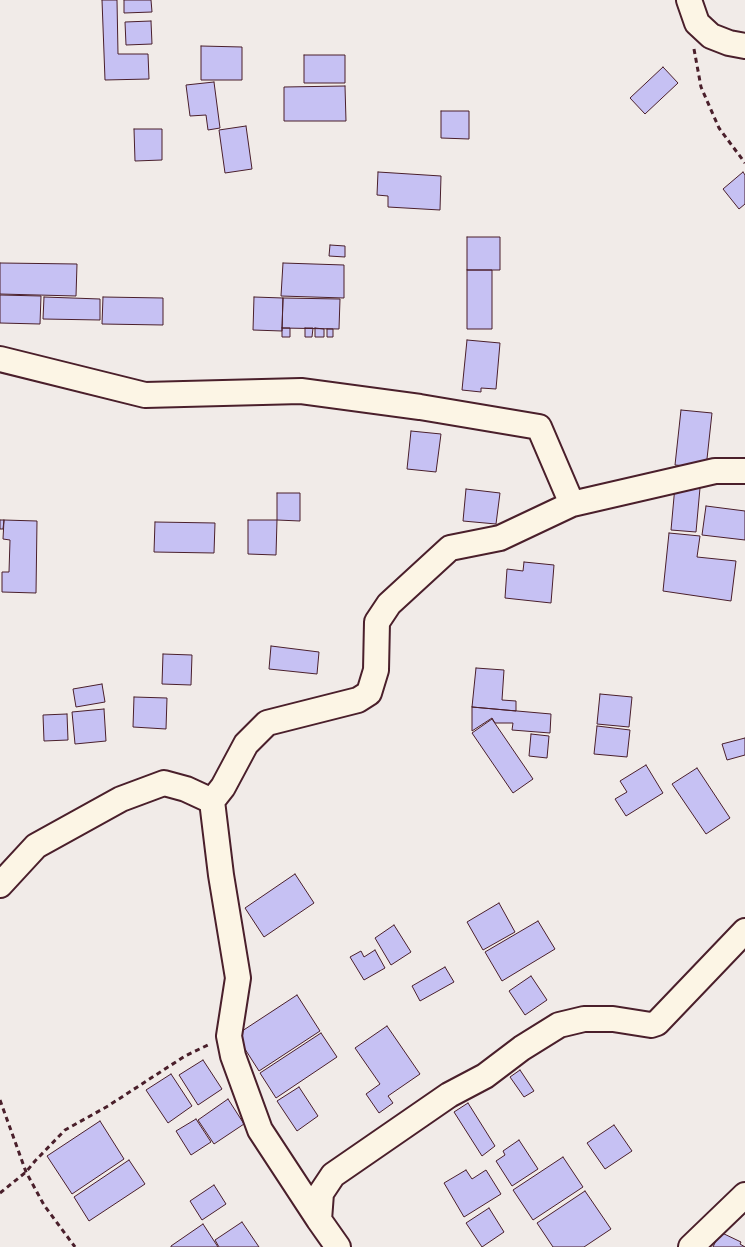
<!DOCTYPE html>
<style>
body{margin:0}
canvas{display:block;background:#f1ebe8}
</style>
<canvas width="745" height="1247"></canvas>
<script>
const ctx = document.querySelector('canvas').getContext('2d');
ctx.lineJoin = 'round';
function fill(path, color) { ctx.fillStyle = color; ctx.fill(path, 'evenodd'); }
const shape = rows => new Path2D(rows.map(r => 'M' + r).join(''));
function stroke(path, color, width, dash) { ctx.strokeStyle = color; ctx.lineWidth = width; ctx.lineCap = dash ? 'butt' : 'round'; ctx.setLineDash(dash || []); ctx.stroke(path); }
const building = shape([
 [102,0,117,0,118,54,148,54,149,79,105,80,102,0],
 [124,0,151,0,152,12,124,13,124,0],
 [151,21,152,44,126,45,125,22,151,21],
 [201,46,242,47,242,80,201,80,201,46],
 [304,55,345,55,345,83,304,83,304,55],
 [663,67,678,83,645,114,630,98,663,67],
 [214,82,220,128,208,130,206,115,190,116,186,85,214,82],
 [345,86,346,121,284,121,284,87,345,86],
 [441,111,469,111,469,139,441,138,441,111],
 [246,126,252,169,225,173,219,130,246,126],
 [134,129,162,129,162,160,135,161,134,129],
 [378,172,441,176,440,210,388,207,388,196,377,195,378,172],
 [743,172,745,175,745,204,739,209,723,189,743,172],
 [467,237,500,237,500,270,467,270,467,237],
 [330,245,345,246,345,257,329,256,330,245],
 [0,263,77,264,76,296,0,294,0,263],
 [283,263,344,265,344,298,281,296,283,263],
 [467,270,492,270,492,329,467,329,467,270],
 [0,295,41,296,40,324,0,323,0,295],
 [44,297,100,299,100,320,43,319,44,297],
 [103,297,163,298,163,325,102,324,103,297],
 [254,297,283,298,282,331,253,330,254,297],
 [283,298,340,299,339,329,282,328,283,298],
 [282,328,290,328,290,337,282,337,282,328],
 [305,328,313,328,312,337,305,337,305,328],
 [315,328,324,329,324,337,315,337,315,328],
 [327,329,333,329,333,337,327,337,327,329],
 [467,340,500,343,496,389,481,388,481,392,462,390,467,340],
 [681,410,712,413,706,468,675,465,681,410],
 [411,431,441,434,436,472,407,469,411,431],
 [675,486,700,488,696,532,671,530,675,486],
 [466,489,500,493,496,524,463,521,466,489],
 [277,493,300,493,300,521,277,520,277,493],
 [706,506,745,511,745,540,702,535,706,506],
 [0,520,4,520,3,529,0,529,0,520],
 [4,520,37,521,36,593,2,592,2,572,9,572,10,540,3,539,4,520],
 [248,520,277,520,276,555,248,554,248,520],
 [155,522,215,523,214,553,154,552,155,522],
 [669,533,700,536,697,557,736,561,731,601,663,591,669,533],
 [524,562,554,565,551,603,505,598,507,569,523,571,524,562],
 [271,646,319,652,317,674,269,669,271,646],
 [163,654,192,655,191,685,162,684,163,654],
 [476,668,504,670,502,700,516,701,516,711,472,707,476,668],
 [102,684,105,702,76,707,73,689,102,684],
 [600,694,632,697,629,727,597,724,600,694],
 [134,697,167,698,166,729,133,727,134,697],
 [472,707,551,714,550,733,512,730,513,723,495,723,492,718,472,731,472,707],
 [104,709,106,741,75,744,72,712,104,709],
 [67,714,68,740,44,741,43,715,67,714],
 [492,719,533,779,513,793,472,733,492,719],
 [597,726,630,730,627,757,594,754,597,726],
 [531,734,549,736,547,758,529,756,531,734],
 [745,738,745,755,727,760,722,744,745,738],
 [646,765,663,793,626,816,615,799,627,792,620,781,646,765],
 [697,768,730,818,706,834,672,784,697,768],
 [295,874,314,903,264,937,245,908,295,874],
 [499,903,515,932,483,950,467,922,499,903],
 [538,921,555,949,502,981,485,952,538,921],
 [394,925,411,952,391,965,375,938,394,925],
 [375,950,385,968,364,980,350,957,361,951,364,957,375,950],
 [445,967,454,982,420,1001,412,986,445,967],
 [531,976,547,1000,525,1015,509,991,531,976],
 [297,995,320,1031,259,1071,236,1035,297,995],
 [387,1026,420,1074,388,1096,393,1103,379,1113,366,1094,380,1084,355,1048,387,1026],
 [321,1033,337,1057,276,1098,260,1073,321,1033],
 [203,1060,222,1089,198,1105,179,1075,203,1060],
 [520,1070,534,1091,524,1097,510,1077,520,1070],
 [171,1074,192,1106,168,1123,146,1090,171,1074],
 [299,1087,318,1116,297,1131,277,1101,299,1087],
 [228,1099,244,1124,214,1144,198,1120,228,1099],
 [468,1103,495,1146,482,1156,454,1112,468,1103],
 [196,1119,211,1142,191,1155,176,1131,196,1119],
 [100,1121,124,1159,72,1194,47,1156,100,1121],
 [614,1125,632,1151,605,1169,587,1143,614,1125],
 [519,1140,538,1169,512,1186,496,1161,505,1155,503,1151,519,1140],
 [563,1157,583,1187,533,1220,513,1190,563,1157],
 [129,1160,145,1184,89,1221,74,1197,129,1160],
 [466,1170,472,1179,486,1170,501,1194,464,1217,444,1183,466,1170],
 [214,1185,226,1204,202,1220,190,1201,214,1185],
 [585,1191,611,1229,584,1247,553,1247,537,1223,585,1191],
 [489,1208,504,1232,482,1247,466,1223,489,1208],
 [242,1222,259,1247,219,1247,215,1240,242,1222],
 [203,1224,218,1247,171,1247,171,1246,203,1224],
 [720,1232,741,1242,740,1244,745,1247,713,1247,720,1232]
]);
fill(building, '#c6c1f3');
stroke(building, '#4a1f2b', 1);
const minor = shape([
 [689,0,697,23,711,36,729,43,745,46],
 [0,359,145,395,301,391,420,407,539,427,572,504],
 [0,885,36,846,121,799,164,783,186,789,212,801],
 [319,1220,260,1130,233,1056,229,1036,238,978,221,875,212,801,223,787,246,744,267,723,358,700,369,693,376,670,377,622,389,604,450,548,500,538,572,504,715,471,745,471],
 [338,1247,319,1220,321,1193,333,1175,449,1095,485,1076,522,1048,559,1025,584,1019,613,1019,651,1025,657,1023,745,931],
 [691,1247,745,1195]
]);
stroke(minor, '#4a1f2b', 28);
stroke(shape([
 [694,49,701,87,719,128,745,163],
 [0,1100,26,1172,44,1205,75,1247],
 [0,1193,26,1172,35,1161,65,1130,108,1106,185,1056,210,1044]
]), '#4a1f2b', 3, [5, 4]);
stroke(minor, '#fcf5e5', 24);
</script>
